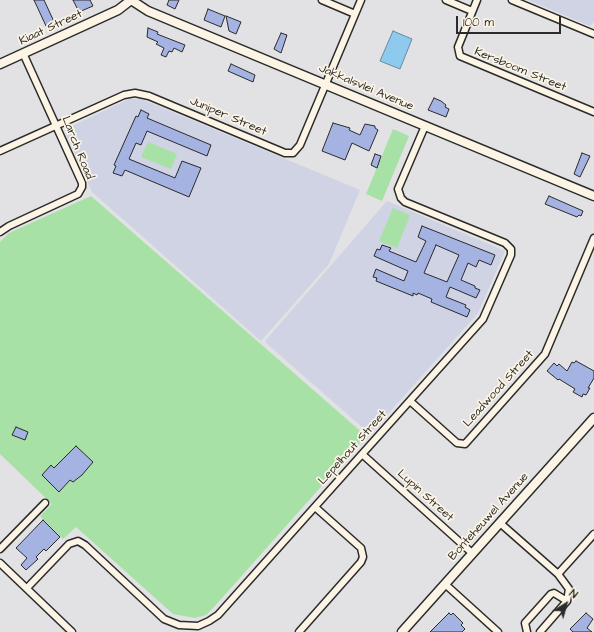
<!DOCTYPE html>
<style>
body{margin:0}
#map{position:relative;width:594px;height:632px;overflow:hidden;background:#e2e1e4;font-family:"Architects Daughter",sans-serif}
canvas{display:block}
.north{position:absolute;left:546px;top:584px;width:40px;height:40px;-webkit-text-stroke:3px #fcf5e5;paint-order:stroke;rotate:37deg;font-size:11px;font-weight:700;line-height:16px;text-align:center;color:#2b2b2b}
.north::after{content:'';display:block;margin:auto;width:14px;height:18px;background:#2b2b2b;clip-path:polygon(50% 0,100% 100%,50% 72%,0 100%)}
.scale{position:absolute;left:456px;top:16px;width:105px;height:18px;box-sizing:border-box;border:2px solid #2b2b2b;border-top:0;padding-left:5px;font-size:12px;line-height:14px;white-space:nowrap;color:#2b2b2b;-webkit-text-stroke:3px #fcf5e5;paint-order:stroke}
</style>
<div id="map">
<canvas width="594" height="632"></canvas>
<div class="north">N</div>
<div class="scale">100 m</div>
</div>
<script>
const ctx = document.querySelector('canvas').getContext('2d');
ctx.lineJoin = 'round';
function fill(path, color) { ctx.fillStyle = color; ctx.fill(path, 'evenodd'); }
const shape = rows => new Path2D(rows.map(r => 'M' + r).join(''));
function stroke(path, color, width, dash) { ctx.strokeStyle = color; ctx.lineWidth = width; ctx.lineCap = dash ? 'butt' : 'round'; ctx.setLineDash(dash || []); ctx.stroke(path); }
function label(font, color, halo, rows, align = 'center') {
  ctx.font = font + ' "Architects Daughter",sans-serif'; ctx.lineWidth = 3.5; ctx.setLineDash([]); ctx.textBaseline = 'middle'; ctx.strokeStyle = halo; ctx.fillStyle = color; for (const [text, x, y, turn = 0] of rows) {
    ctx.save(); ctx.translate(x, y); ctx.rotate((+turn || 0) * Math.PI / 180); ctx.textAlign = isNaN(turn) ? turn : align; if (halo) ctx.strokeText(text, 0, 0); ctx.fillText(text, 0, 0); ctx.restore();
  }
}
fill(shape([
 [528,0,594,0,594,22,590,26],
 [129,99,141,99,360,190,329,264,261,341,92,192,66,134,68,128],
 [387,201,505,251,478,313,370,434,266,343,266,340]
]), '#cfd3e3');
fill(shape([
 [393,129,409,136,382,201,366,194],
 [148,142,177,154,171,169,141,157],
 [91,196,366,436,214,607,206,615,195,618,173,614,76,527,63,539,40,516,52,504,0,454,0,242,9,233],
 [393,208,410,215,397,248,379,241]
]), '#a7e1a6');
const water = shape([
 [393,31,412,39,400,69,380,61,393,31]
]);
fill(water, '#8ecaee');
stroke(water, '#668aa0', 1);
const building = shape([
 [34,0,44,0,56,26,49,29,46,26,34,0],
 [73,0,90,0,93,6,79,12,73,0],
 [169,0,179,0,175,9,167,5,169,0],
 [208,9,225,16,221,27,204,20,208,9],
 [226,16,241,22,236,34,229,31,226,16],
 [148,28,158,32,157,34,185,45,182,52,174,48,172,52,169,51,166,57,161,55,164,48,156,44,158,42,147,37,148,28],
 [281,33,287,35,281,53,274,49,281,33],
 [231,64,255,75,253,82,228,71,231,64],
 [434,98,441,101,446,105,445,107,449,109,446,117,428,110,434,98],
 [141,110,149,114,147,118,211,145,207,156,147,131,141,145,136,143,129,159,175,178,182,161,201,168,189,197,125,170,122,176,113,173,116,166,114,165,136,116,138,117,141,110],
 [333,123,350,128,349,130,360,135,365,124,375,126,375,128,378,130,369,151,352,143,345,160,322,151,333,123],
 [582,153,590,156,580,177,574,174,582,153],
 [375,154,381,156,377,168,371,165,375,154],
 [549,196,583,211,581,216,579,215,577,217,545,204,549,196],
 [422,226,495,255,491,265,479,260,476,267,468,263,461,280,475,286,475,288,480,290,476,298,450,287,446,297,466,305,465,307,470,310,467,317,431,302,432,299,418,293,417,295,413,293,413,296,376,281,377,278,373,277,376,269,404,281,408,271,374,256,377,249,380,250,382,245,391,248,389,251,416,262,426,241,418,237,422,226],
 [436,245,459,255,447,282,424,273,436,245],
 [576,361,594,371,594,378,588,388,590,388,586,395,583,394,582,397,573,392,575,389,559,379,558,380,547,371,554,363,557,366,559,364,567,371,572,362,574,363,576,361],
 [16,427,28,432,25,440,12,435,16,427],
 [76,446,93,462,82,475,73,482,70,480,59,492,42,475,51,465,54,468,76,446],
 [43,520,60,537,46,551,44,549,36,557,38,559,26,570,21,565,27,558,16,548,43,520],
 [449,613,451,615,453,613,463,623,461,625,465,629,462,632,430,632,449,613],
 [586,613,593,619,587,628,592,632,573,632,570,629,586,613]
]);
fill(building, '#a4b3e2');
stroke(building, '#2b2b2b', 1);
const minor = shape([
 [322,0,355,14],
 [446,0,472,11],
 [477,0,458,47,460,56,594,112],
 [512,0,594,34],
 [0,151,124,95,135,93,149,96,285,153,293,153,300,145,361,0],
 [0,232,9,226,78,194,82,187,82,183,23,53],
 [410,401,457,443,465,444,545,354,594,238],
 [362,454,472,553],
 [500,523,558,574,569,589,567,601,540,632],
 [0,549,45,503],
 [0,563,72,632],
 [558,574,594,534],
 [445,584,498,632],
 [27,588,69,544,78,541,85,545,164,619,179,625,198,626,209,621,218,615,483,319,511,255,511,249,505,243,405,202,401,198,398,189,425,126],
 [299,632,361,562,363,557,361,548,315,507],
 [527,632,525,623,551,594,554,593,567,601]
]);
const tertiary = shape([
 [131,0,148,11,594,196],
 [0,64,118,10,131,0],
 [402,632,594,418]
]);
stroke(minor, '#2b2b2b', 9);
stroke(tertiary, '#2b2b2b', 11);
stroke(minor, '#fcf5e5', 6);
stroke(tertiary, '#fcf5e5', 8);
label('12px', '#2b2b2b', '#fcf5e5', [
 ["Kiaat Street",51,28,-25],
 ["Kersboom Street",520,70,22],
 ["Jakkalsvlei Avenue",366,88,23],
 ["Juniper Street",228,117,23],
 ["Larch Road",77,148,68],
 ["Leadwood Street",499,389,-48],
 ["Lepelhout Street",353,448,-48],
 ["Lupin Street",425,496,42],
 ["Bonteheuwel Avenue",489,517,-48]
]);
</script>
